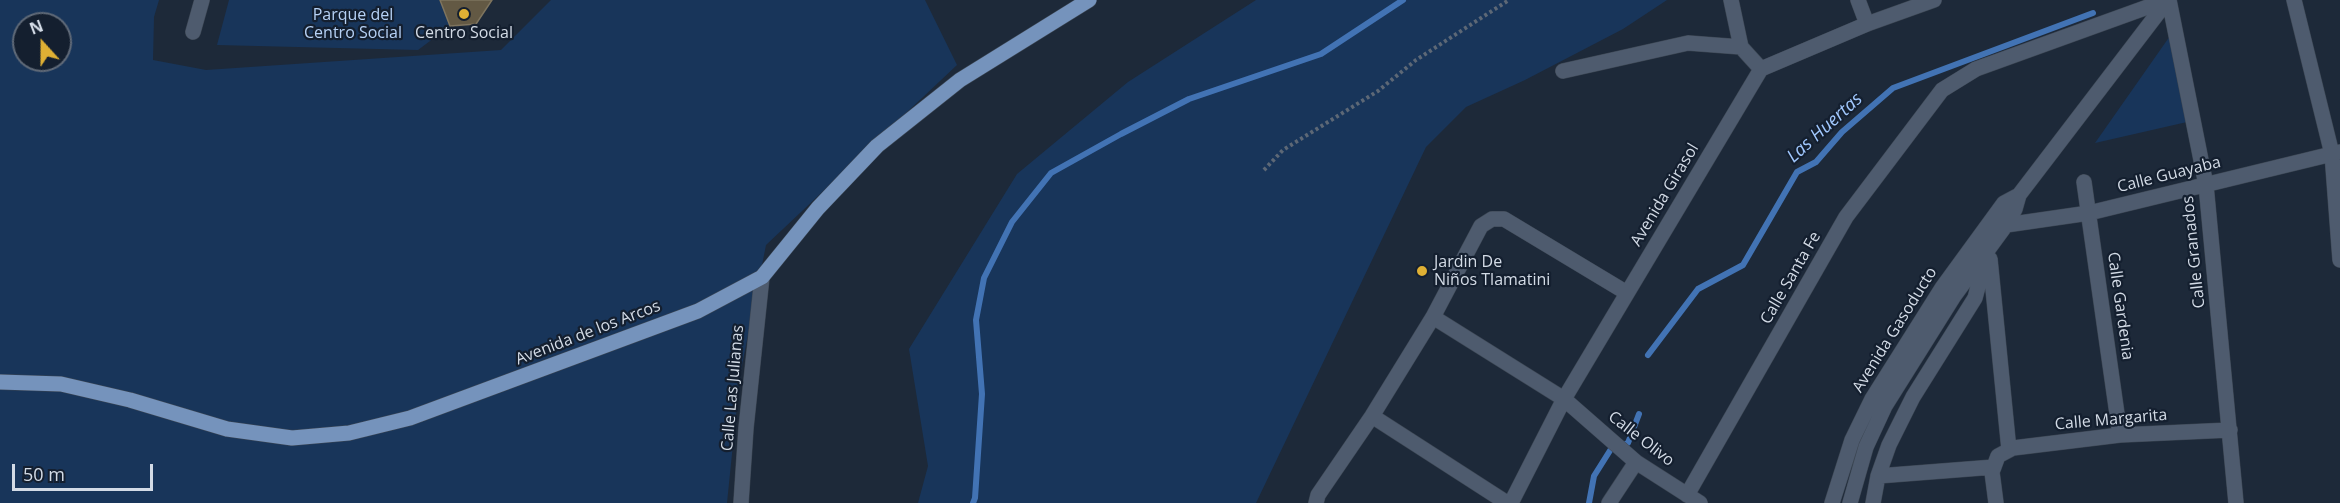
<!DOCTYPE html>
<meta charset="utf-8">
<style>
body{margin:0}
#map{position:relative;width:2340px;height:503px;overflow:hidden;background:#1d2939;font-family:"Open Sans",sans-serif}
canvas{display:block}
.north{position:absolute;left:12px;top:12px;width:60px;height:60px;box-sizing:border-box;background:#141f2f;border:2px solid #606a78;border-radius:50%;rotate:339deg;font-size:16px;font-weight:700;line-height:24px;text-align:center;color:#d3dbe6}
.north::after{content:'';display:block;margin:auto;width:21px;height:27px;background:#dfb034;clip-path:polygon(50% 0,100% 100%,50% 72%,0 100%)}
.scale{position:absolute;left:12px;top:464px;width:141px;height:27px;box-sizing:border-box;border:3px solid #d3dbe6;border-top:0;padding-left:8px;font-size:18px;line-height:21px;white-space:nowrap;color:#d3dbe6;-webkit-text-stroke:4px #141f2f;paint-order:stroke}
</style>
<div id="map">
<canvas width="2340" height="503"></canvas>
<div class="north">N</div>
<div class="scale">50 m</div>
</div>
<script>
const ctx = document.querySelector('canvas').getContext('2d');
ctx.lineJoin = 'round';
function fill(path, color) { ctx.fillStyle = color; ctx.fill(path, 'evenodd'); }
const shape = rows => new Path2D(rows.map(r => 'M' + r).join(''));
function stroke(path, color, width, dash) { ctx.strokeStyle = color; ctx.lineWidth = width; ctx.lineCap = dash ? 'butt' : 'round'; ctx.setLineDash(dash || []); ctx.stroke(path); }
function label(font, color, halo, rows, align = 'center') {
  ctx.font = font + ' "Open Sans",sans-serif'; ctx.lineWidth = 4.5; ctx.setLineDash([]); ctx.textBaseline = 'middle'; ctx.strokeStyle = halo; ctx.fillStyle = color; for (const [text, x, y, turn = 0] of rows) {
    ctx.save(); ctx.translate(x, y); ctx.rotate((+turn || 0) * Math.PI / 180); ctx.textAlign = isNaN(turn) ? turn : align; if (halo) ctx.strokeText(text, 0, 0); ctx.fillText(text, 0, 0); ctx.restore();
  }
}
fill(shape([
 [0,0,159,0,154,17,153,60,206,70,501,50,551,0,925,0,957,65,766,245,740,375,727,503,0,503],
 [24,24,60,24,60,60,24,60],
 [229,0,444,0,442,4,450,26,418,50,217,45],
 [1256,0,1667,0,1623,29,1525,80,1466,107,1426,147,1256,503,918,503,928,466,909,349,1017,174,1128,82],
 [2170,36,2187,122,2095,143]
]), '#18355a');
stroke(shape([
 [1648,355,1698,289,1743,265,1797,172,1816,162,1842,132,1893,88,2093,13],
 [973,503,975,498,982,394,976,320,984,278,1012,222,1051,173,1121,134,1189,99,1321,54,1403,0],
 [1589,503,1594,476,1611,449,1628,443,1639,414]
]), '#4273b4', 6);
const building = shape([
 [440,0,492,0,476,24,450,26,440,0]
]);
fill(building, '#635944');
stroke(building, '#7e745e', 1.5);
const minor = shape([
 [1731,0,1741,47],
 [1858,0,1867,24],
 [2169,0,2206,185,2236,503],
 [2294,0,2332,154,2340,260],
 [193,32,202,0],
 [1563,71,1688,43,1741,47,1761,69],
 [2084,182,2120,435],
 [2006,225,2089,213,2340,152],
 [1990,259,2009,450],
 [1433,317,1564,399,1636,462,1700,503],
 [1372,416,1507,503],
 [1878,476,1994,467],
 [1687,495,1846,217,1942,90,1976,69,2167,0],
 [741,503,746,428,762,277],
 [1316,503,1318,495,1372,416,1433,317,1481,226,1492,219,1504,219,1627,293],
 [1511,503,1564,399,1761,69,1867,24,1934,0],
 [1609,503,1636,462],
 [1832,503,1852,440,1872,399,1942,288,2004,203,2019,195],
 [1850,503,1866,447,1885,406,1954,296,2006,225,2015,209,2019,195,2168,0],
 [1873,503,1878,476,1889,445,1913,397,1975,298,1986,257],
 [1996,503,1992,472,1998,456,2013,448,2120,435,2230,430]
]);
const major = shape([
 [0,382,61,384,130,400,227,429,292,438,349,433,410,418,698,311,762,277,818,208,877,146,960,80,1089,0]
]);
stroke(minor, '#3c4653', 16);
stroke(major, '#3c4653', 16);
stroke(shape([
 [1264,170,1283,150,1378,91,1416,60,1509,0]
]), '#5d6876', 4, [3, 3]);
stroke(minor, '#4e5b6e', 15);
stroke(major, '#7593bc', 15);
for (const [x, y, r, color] of [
 [464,14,6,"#dfb034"],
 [1422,271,6,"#dfb034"]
]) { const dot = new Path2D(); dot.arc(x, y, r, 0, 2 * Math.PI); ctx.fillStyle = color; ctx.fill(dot); stroke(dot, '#141f2f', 2); }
label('16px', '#b6d1f5', '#141f2f', [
 ["Parque del",353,15],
 ["Centro Social",353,33]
]);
label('16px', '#d3dbe6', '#141f2f', [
 ["Centro Social",464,33],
 ["Jardin De",1434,262,"left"],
 ["Niños Tlamatini",1434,280,"left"]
]);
label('16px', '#d3dbe6', '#141f2f', [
 ["Calle Guayaba",2169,175,-14],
 ["Avenida Girasol",1665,195,-59],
 ["Calle Granados",2194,252,-96],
 ["Calle Santa Fe",1791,278,-60],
 ["Calle Gardenia",2120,306,82],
 ["Avenida Gasoducto",1895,330,-58],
 ["Avenida de los Arcos",588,333,-21],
 ["Calle Las Julianas",733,388,-85],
 ["Calle Margarita",2111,420,-5],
 ["Calle Olivo",1641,439,38]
]);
label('italic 18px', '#a1c8fe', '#141f2f', [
 ["Las Huertas",1825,128,-42]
]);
</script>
